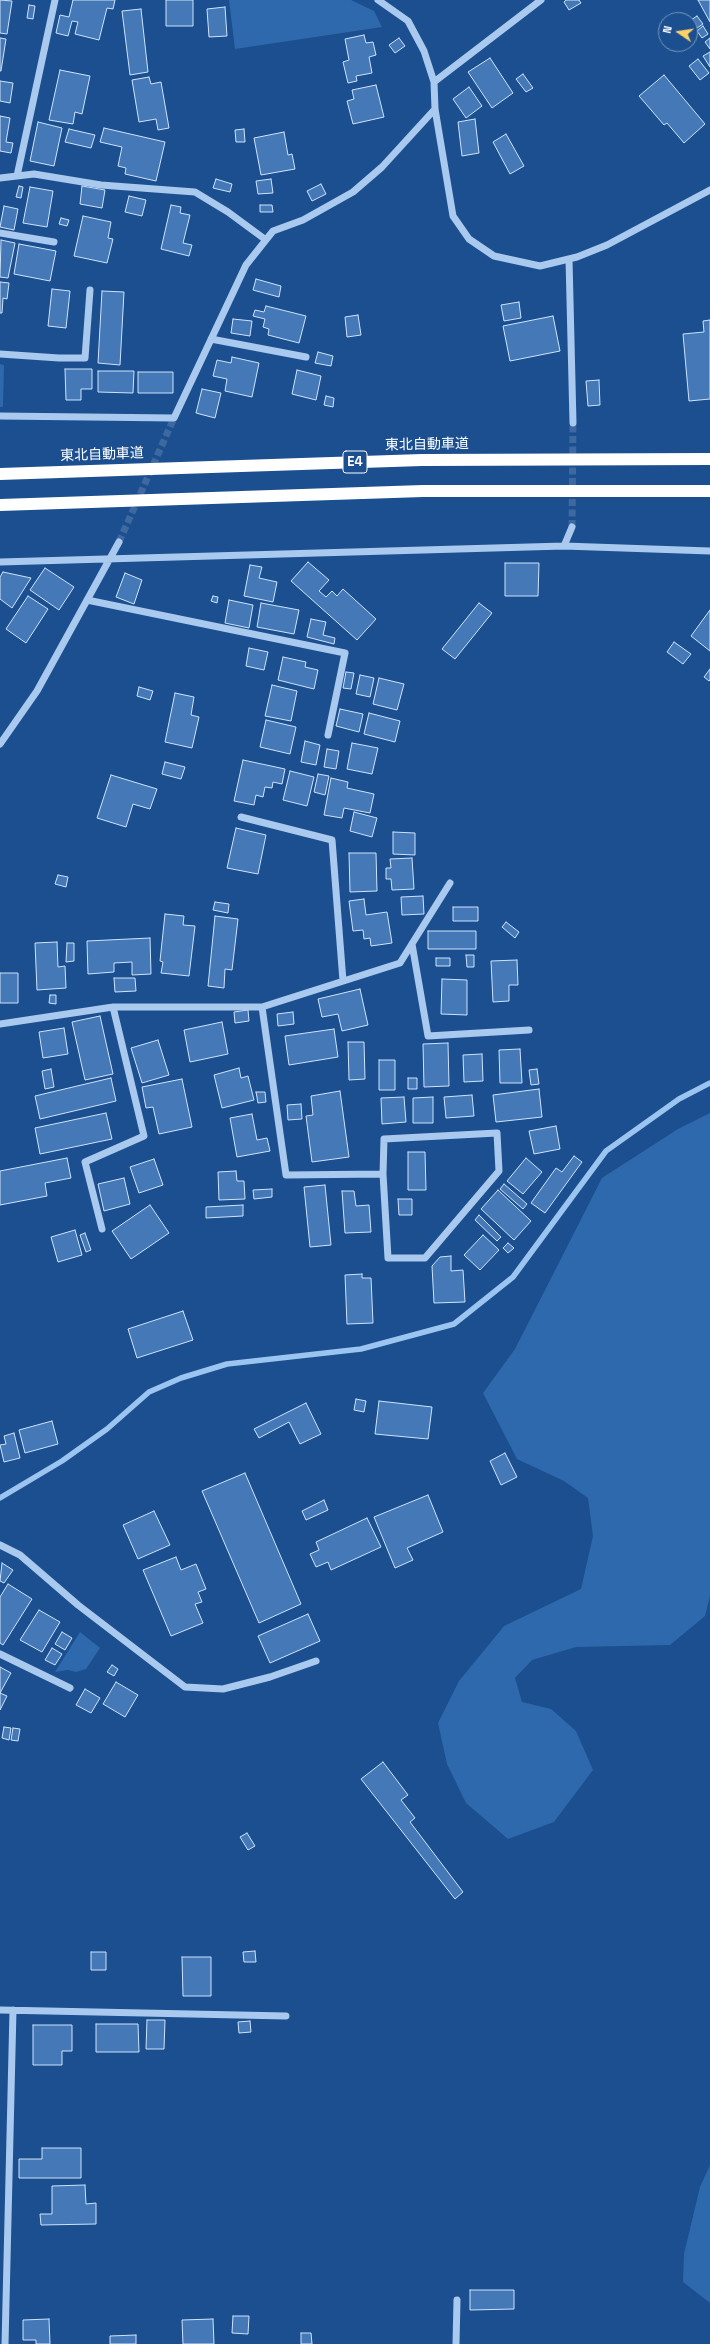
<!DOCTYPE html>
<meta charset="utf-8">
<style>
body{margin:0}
#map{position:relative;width:710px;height:2344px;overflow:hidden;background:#1b4f8f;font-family:"Space Grotesk",sans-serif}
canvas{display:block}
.north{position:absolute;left:658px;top:12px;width:40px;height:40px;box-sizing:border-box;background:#1b4f8f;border:1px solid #7695bc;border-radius:50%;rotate:283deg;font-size:11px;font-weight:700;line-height:16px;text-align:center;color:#fff}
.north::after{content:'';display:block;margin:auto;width:14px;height:18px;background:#ffd166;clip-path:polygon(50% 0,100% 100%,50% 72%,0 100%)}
</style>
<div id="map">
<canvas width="710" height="2344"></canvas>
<div class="north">N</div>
</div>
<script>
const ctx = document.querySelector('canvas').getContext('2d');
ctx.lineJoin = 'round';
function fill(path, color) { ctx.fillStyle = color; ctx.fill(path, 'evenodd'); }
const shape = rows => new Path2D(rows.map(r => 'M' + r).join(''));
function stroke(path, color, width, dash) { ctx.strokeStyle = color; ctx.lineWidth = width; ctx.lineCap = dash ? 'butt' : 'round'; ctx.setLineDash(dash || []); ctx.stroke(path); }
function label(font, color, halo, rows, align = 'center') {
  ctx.font = font + ' "Space Grotesk","Noto Sans JP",sans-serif'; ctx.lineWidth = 3; ctx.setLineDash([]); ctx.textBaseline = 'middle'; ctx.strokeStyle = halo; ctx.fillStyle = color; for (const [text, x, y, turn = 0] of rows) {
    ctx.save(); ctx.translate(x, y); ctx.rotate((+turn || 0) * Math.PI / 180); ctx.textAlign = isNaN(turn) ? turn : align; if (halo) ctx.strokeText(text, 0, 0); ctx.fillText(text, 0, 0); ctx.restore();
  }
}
fill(shape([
 [229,0,351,0,374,11,382,27,235,49],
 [0,364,4,365,3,407,0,407],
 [710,1113,710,1596,705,1616,670,1645,576,1647,532,1660,515,1678,522,1702,551,1709,576,1731,593,1770,554,1822,508,1839,466,1803,447,1764,438,1723,459,1681,504,1626,581,1589,593,1536,588,1498,564,1481,517,1459,483,1393,515,1349,602,1178,678,1129],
 [80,1632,100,1648,86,1669,76,1672,68,1670,55,1672],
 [710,2165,710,2303,683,2282,684,2254,700,2187]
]), '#2e69ad');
stroke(shape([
 [0,1498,62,1461,107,1429,149,1392,181,1378,227,1364,361,1349,454,1324,513,1277,606,1151,679,1099,710,1083]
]), '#9cc4f0', 5.5);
const building = shape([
 [0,0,12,1,7,34,0,33,0,0],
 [73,0,115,0,113,9,107,8,99,40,75,34,78,22,72,21,68,36,56,33,60,15,69,17,73,0],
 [166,0,193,0,193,26,166,26,166,0],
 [566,0,579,0,581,3,569,10,564,2,566,0],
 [698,0,710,0,710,22,698,0],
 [29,5,35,6,33,19,27,18,29,5],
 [225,7,227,36,209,37,207,9,225,7],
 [141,9,148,72,130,75,122,11,141,9],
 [697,16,703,24,697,28,691,20,697,16],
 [703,26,708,34,702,38,697,31,703,26],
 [364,35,366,43,373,42,376,55,369,57,372,73,356,76,357,81,348,83,343,62,349,60,345,39,364,35],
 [0,38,6,39,1,71,0,71,0,38],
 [399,38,405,46,395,53,389,45,399,38],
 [710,38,710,49,705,42,710,38],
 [710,52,710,67,703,56,710,52],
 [490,58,513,93,492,108,468,72,490,58],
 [698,59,709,73,700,80,689,66,698,59],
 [60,70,90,76,82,114,75,112,73,124,49,120,60,70],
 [523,74,533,88,526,92,516,79,523,74],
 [664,75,705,124,684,143,667,123,664,125,639,96,664,75],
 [149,77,151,84,161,82,169,128,158,130,156,119,139,122,132,80,149,77],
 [0,81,13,83,10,103,0,101,0,81],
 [376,85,384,117,353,124,347,101,354,99,352,90,376,85],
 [469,87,482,106,466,118,453,99,469,87],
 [0,116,10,118,6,142,13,143,11,153,0,151,0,116],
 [475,119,479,153,462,156,458,122,475,119],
 [38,122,62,128,54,166,30,161,38,122],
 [104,128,165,142,156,181,125,174,126,168,118,166,122,147,100,142,104,128],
 [69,129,95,135,91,148,65,142,69,129],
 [244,129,245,142,236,142,235,130,244,129],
 [284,132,288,155,292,154,295,169,261,175,254,138,284,132],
 [506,134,524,166,510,174,493,142,506,134],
 [216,179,232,184,230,192,213,188,216,179],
 [271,179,273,193,258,194,256,181,271,179],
 [321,184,326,194,312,201,307,191,321,184],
 [19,186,23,187,21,198,16,197,19,186],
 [82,186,105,190,102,208,80,204,82,186],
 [30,187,53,191,47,227,23,223,30,187],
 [129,196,146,200,142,216,125,212,129,196],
 [171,205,181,207,180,213,190,215,183,243,192,245,189,256,161,249,171,205],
 [260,205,272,205,273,212,260,212,260,205],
 [4,206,18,209,14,230,0,227,4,206],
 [83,216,111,222,108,238,113,239,107,263,74,256,83,216],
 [61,218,69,220,67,226,59,224,61,218],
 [1,240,15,243,8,278,0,277,1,240],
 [19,244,56,251,50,281,14,274,19,244],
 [256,279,281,286,279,297,253,290,256,279],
 [0,282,9,283,7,299,3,298,2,313,0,313,0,282],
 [52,289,70,291,66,328,48,326,52,289],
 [102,291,124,292,120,365,98,363,102,291],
 [519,302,521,318,504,321,501,305,519,302],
 [266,306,306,316,299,343,268,335,269,329,263,327,265,319,253,316,255,310,264,312,266,306],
 [358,315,361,335,347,337,345,317,358,315],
 [553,316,560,351,510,361,503,326,553,316],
 [233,319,252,321,250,336,231,333,233,319],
 [710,320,710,399,689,401,683,334,704,332,703,321,710,320],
 [318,352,333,356,331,366,315,363,318,352],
 [232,357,259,363,252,397,225,391,227,379,213,376,217,360,231,363,232,357],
 [65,369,92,369,92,389,81,389,81,400,66,400,65,369],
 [297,370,321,376,316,400,292,394,297,370],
 [98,371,134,371,133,393,98,392,98,371],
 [138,372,173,372,173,393,138,393,138,372],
 [599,380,600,405,588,406,586,381,599,380],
 [202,389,221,393,215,418,196,413,202,389],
 [326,396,334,398,333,407,324,405,326,396],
 [308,562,329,580,319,591,326,597,332,591,337,596,343,589,376,619,357,640,291,581,308,562],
 [505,563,539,563,538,596,505,596,505,563],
 [250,565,262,567,259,578,277,582,273,602,244,596,250,565],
 [45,568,74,587,59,610,30,590,45,568],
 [3,572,31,578,12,608,0,599,0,577,3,572],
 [125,573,142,580,134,604,116,597,125,573],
 [28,596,48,609,26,643,6,629,28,596],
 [213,596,218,597,217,603,211,601,213,596],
 [229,600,253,605,249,628,225,623,229,600],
 [261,603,299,610,294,634,257,627,261,603],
 [479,603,492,613,455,659,442,649,479,603],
 [710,610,710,651,691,636,710,610],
 [311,619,326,622,323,635,335,638,334,644,307,637,311,619],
 [674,642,691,654,683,664,667,652,674,642],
 [249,648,268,652,264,670,246,666,249,648],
 [283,657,306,662,305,667,318,670,314,689,278,680,283,657],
 [710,669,710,680,709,681,704,677,710,669],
 [346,672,354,673,351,689,343,688,346,672],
 [360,675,374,678,370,697,356,694,360,675],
 [379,678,404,684,397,710,373,704,379,678],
 [272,685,297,691,291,721,265,716,272,685],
 [139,687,153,691,150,700,137,696,139,687],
 [175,693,194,697,191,715,199,717,192,748,165,742,175,693],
 [340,709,363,714,359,732,336,726,340,709],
 [369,713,400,721,395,742,364,734,369,713],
 [266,720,296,727,290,754,260,747,266,720],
 [305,741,320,745,316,765,301,762,305,741],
 [352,743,378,748,372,774,347,769,352,743],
 [327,749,339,751,336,769,324,767,327,749],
 [243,760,285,769,282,784,273,782,272,788,265,787,263,797,256,795,254,805,234,801,243,760],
 [165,762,185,767,181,779,162,774,165,762],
 [290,771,314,777,307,806,283,800,290,771],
 [318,774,329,776,325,795,314,792,318,774],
 [111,775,157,789,150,809,133,804,126,827,97,818,111,775],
 [331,778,348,782,347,788,374,794,370,813,344,808,342,818,324,815,331,778],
 [354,812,377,818,372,837,350,831,354,812],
 [236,828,266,835,258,874,227,868,236,828],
 [393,832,415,833,415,855,393,854,393,832],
 [349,853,376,853,377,891,350,892,349,853],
 [412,858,414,889,392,890,391,879,386,879,386,868,391,868,390,859,412,858],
 [58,875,68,877,66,887,55,884,58,875],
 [423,896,424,914,402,915,401,897,423,896],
 [364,899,366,915,387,912,392,943,371,946,370,938,364,939,363,930,353,931,349,901,364,899],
 [215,902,229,904,228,913,213,910,215,902],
 [453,907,478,907,478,921,453,921,453,907],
 [165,914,184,916,183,925,195,926,189,976,161,973,163,962,160,961,165,914],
 [215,916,238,919,232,970,225,969,224,988,208,986,215,916],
 [506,922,519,932,515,938,502,927,506,922],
 [428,931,476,931,476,949,428,949,428,931],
 [150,938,151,974,132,975,132,962,114,963,114,972,88,974,87,941,150,938],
 [57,942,58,967,65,966,66,988,37,990,35,943,57,942],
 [67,943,74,943,74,961,66,962,67,943],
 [466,955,474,955,474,967,467,967,466,955],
 [436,958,450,958,450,966,436,966,436,958],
 [517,960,518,985,509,985,509,1001,493,1002,491,961,517,960],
 [0,973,18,973,18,1003,0,1003,0,973],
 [114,978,135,978,136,991,115,992,114,978],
 [442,979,467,980,467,1015,441,1014,442,979],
 [360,989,368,1025,342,1031,338,1014,322,1017,318,999,360,989],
 [50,995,56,995,56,1004,49,1003,50,995],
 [248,1010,249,1021,235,1023,234,1012,248,1010],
 [293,1012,294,1024,278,1026,277,1014,293,1012],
 [100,1016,113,1074,85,1080,72,1022,100,1016],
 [222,1022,228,1054,190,1062,184,1030,222,1022],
 [64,1028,68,1054,43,1058,39,1032,64,1028],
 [334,1029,338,1057,289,1065,285,1036,334,1029],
 [158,1040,169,1075,142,1083,131,1048,158,1040],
 [348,1042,364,1042,365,1079,349,1080,348,1042],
 [448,1043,449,1086,424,1087,423,1044,448,1043],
 [520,1049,522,1083,500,1083,499,1050,520,1049],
 [482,1054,483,1081,464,1082,463,1055,482,1054],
 [379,1060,395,1060,395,1090,379,1090,379,1060],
 [239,1068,241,1078,248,1076,254,1100,222,1108,214,1075,239,1068],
 [51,1069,54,1087,45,1089,42,1071,51,1069],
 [537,1069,539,1084,531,1085,529,1070,537,1069],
 [111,1078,116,1101,40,1119,35,1096,111,1078],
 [408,1078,417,1078,417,1089,408,1089,408,1078],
 [182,1079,192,1127,159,1134,153,1107,146,1108,142,1087,182,1079],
 [539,1089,542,1117,496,1122,493,1095,539,1089],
 [340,1091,349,1157,312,1162,306,1116,313,1115,311,1096,340,1091],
 [256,1092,265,1092,266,1102,258,1103,256,1092],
 [472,1095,474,1116,446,1118,444,1097,472,1095],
 [404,1097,406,1122,382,1124,381,1098,404,1097],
 [433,1097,433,1123,413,1123,413,1098,433,1097],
 [301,1104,302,1119,288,1120,287,1105,301,1104],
 [106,1113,112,1139,40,1154,35,1128,106,1113],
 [252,1114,257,1140,267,1138,270,1151,237,1157,230,1118,252,1114],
 [556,1126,560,1149,534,1154,529,1131,556,1126],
 [408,1152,425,1152,426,1190,408,1190,408,1152],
 [574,1156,582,1162,545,1213,531,1203,556,1168,562,1172,574,1156],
 [67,1158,71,1178,45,1183,47,1196,0,1205,0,1171,67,1158],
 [526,1158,542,1172,523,1194,507,1181,526,1158],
 [154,1159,163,1185,139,1193,130,1167,154,1159],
 [236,1171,237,1181,244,1181,245,1199,219,1200,218,1172,236,1171],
 [124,1178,130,1204,104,1211,98,1184,124,1178],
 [504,1184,527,1204,523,1209,500,1189,504,1184],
 [325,1185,331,1245,310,1247,304,1187,325,1185],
 [272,1189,272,1197,254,1199,253,1190,272,1189],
 [498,1190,531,1221,514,1240,481,1209,498,1190],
 [342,1191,354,1191,356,1206,369,1205,371,1232,345,1233,342,1191],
 [398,1199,412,1199,412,1215,399,1215,398,1199],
 [150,1205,169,1233,131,1259,112,1231,150,1205],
 [243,1205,243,1216,206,1218,206,1207,243,1205],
 [479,1215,501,1237,497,1241,475,1220,479,1215],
 [75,1230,82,1255,58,1262,51,1237,75,1230],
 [85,1233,91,1250,86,1252,80,1235,85,1233],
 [483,1235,499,1250,480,1270,464,1255,483,1235],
 [508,1243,514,1248,508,1253,503,1248,508,1243],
 [451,1256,451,1271,463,1270,465,1302,434,1303,432,1266,440,1257,451,1256],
 [362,1274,362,1278,371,1278,373,1323,347,1324,345,1275,362,1274],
 [183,1311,193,1340,137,1358,128,1329,183,1311],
 [356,1399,366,1401,364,1412,354,1410,356,1399],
 [379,1401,432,1407,428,1439,375,1434,379,1401],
 [306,1403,321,1434,300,1444,289,1422,259,1438,254,1429,306,1403],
 [52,1421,58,1444,25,1453,19,1430,52,1421],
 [14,1433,20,1458,4,1462,0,1445,6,1444,4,1436,14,1433],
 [505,1453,517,1477,501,1485,490,1461,505,1453],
 [245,1473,301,1604,259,1623,202,1491,245,1473],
 [428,1495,443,1532,407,1548,413,1560,395,1568,374,1517,428,1495],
 [324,1500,328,1510,306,1520,302,1511,324,1500],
 [154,1511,170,1545,138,1559,123,1525,154,1511],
 [367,1518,381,1547,331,1570,328,1562,316,1567,310,1554,319,1550,316,1542,367,1518],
 [176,1557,181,1570,196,1564,206,1589,198,1592,202,1602,195,1604,203,1623,171,1636,143,1570,176,1557],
 [2,1563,13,1570,4,1583,0,1581,2,1563],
 [8,1584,32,1599,3,1645,0,1643,0,1597,8,1584],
 [39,1610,60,1622,42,1652,20,1640,39,1610],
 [308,1614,320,1641,270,1663,258,1636,308,1614],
 [62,1632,72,1638,65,1650,55,1644,62,1632],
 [52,1648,62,1654,55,1665,45,1660,52,1648],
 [112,1665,118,1669,114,1676,107,1672,112,1665],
 [0,1667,11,1673,0,1693,7,1696,0,1710,0,1667],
 [116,1682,138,1695,125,1717,103,1704,116,1682],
 [85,1689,100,1698,91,1713,76,1705,85,1689],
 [4,1727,11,1728,9,1740,2,1738,4,1727],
 [13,1728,20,1729,18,1741,11,1740,13,1728],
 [383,1762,408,1795,401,1800,415,1818,410,1822,463,1892,455,1899,361,1779,383,1762],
 [247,1833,255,1846,248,1850,240,1837,247,1833],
 [255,1951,256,1962,244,1962,243,1952,255,1951],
 [91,1952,106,1952,106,1970,91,1970,91,1952],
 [182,1957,211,1957,211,1996,183,1996,182,1957],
 [147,2020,165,2020,164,2049,146,2049,147,2020],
 [250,2021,251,2032,239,2033,238,2022,250,2021],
 [96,2024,138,2024,139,2052,96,2052,96,2024],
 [33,2025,72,2025,72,2051,62,2051,62,2065,33,2065,33,2025],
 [42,2148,81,2148,81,2178,19,2178,19,2159,42,2159,42,2148],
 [85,2185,86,2204,96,2203,96,2224,41,2225,40,2214,52,2214,52,2186,85,2185],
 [470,2290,514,2290,514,2309,470,2310,470,2290],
 [233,2316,249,2316,248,2334,232,2333,233,2316],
 [49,2319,50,2344,36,2344,36,2340,23,2340,23,2320,49,2319],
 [213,2319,214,2344,183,2344,182,2320,213,2319],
 [301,2333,311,2333,312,2344,301,2344,301,2333],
 [136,2335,136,2344,110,2344,110,2336,136,2335]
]);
fill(building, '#4478b7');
stroke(building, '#cfe3fa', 1);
stroke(shape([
 [572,527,573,423],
 [119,542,174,418]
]), '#3d69a0', 7, [7, 3.5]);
stroke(shape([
 [378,0,408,21,424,51,434,82,435,109,453,216,469,239,494,256,540,266,577,257,607,245,710,190],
 [434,82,541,0],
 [17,176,55,0],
 [0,178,34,174,101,185,195,192,228,212,266,240],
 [0,233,54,242],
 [569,259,573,423],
 [211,339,306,357],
 [0,354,59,358,85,358,90,290],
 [0,416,174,418,246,265,273,231,303,220,353,192,382,167,435,109],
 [564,546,572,527],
 [0,562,564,546,710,551],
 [87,600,345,653,328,735],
 [0,744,37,691,119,542],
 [241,817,332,840,343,981],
 [412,944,428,1036,529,1030],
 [262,1007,286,1175,383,1174,384,1139,497,1133,499,1171,425,1258,388,1258,383,1174],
 [0,1024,113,1007,262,1007,400,963,450,883],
 [102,1229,85,1162,144,1136,113,1007],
 [0,1545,20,1555,78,1605,185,1687,223,1689,270,1677,316,1661],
 [0,1654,70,1688],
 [0,2010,286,2016],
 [5,2344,13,2010],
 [456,2344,457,2300]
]), '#a9c9ee', 7);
stroke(shape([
 [0,474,422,460,710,459],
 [0,505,423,491,710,491]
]), '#fff', 12);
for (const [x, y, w] of [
 [355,462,24]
]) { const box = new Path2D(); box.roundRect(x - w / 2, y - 11, w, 22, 3); ctx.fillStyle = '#1b4f8f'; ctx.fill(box); stroke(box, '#fff', 1); }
label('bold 13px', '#fff', null, [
 ["E4",355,462]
]);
label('14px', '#fff', '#1b4f8f', [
 ["東北自動車道",427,445,-1],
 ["東北自動車道",102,455,-2]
]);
</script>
